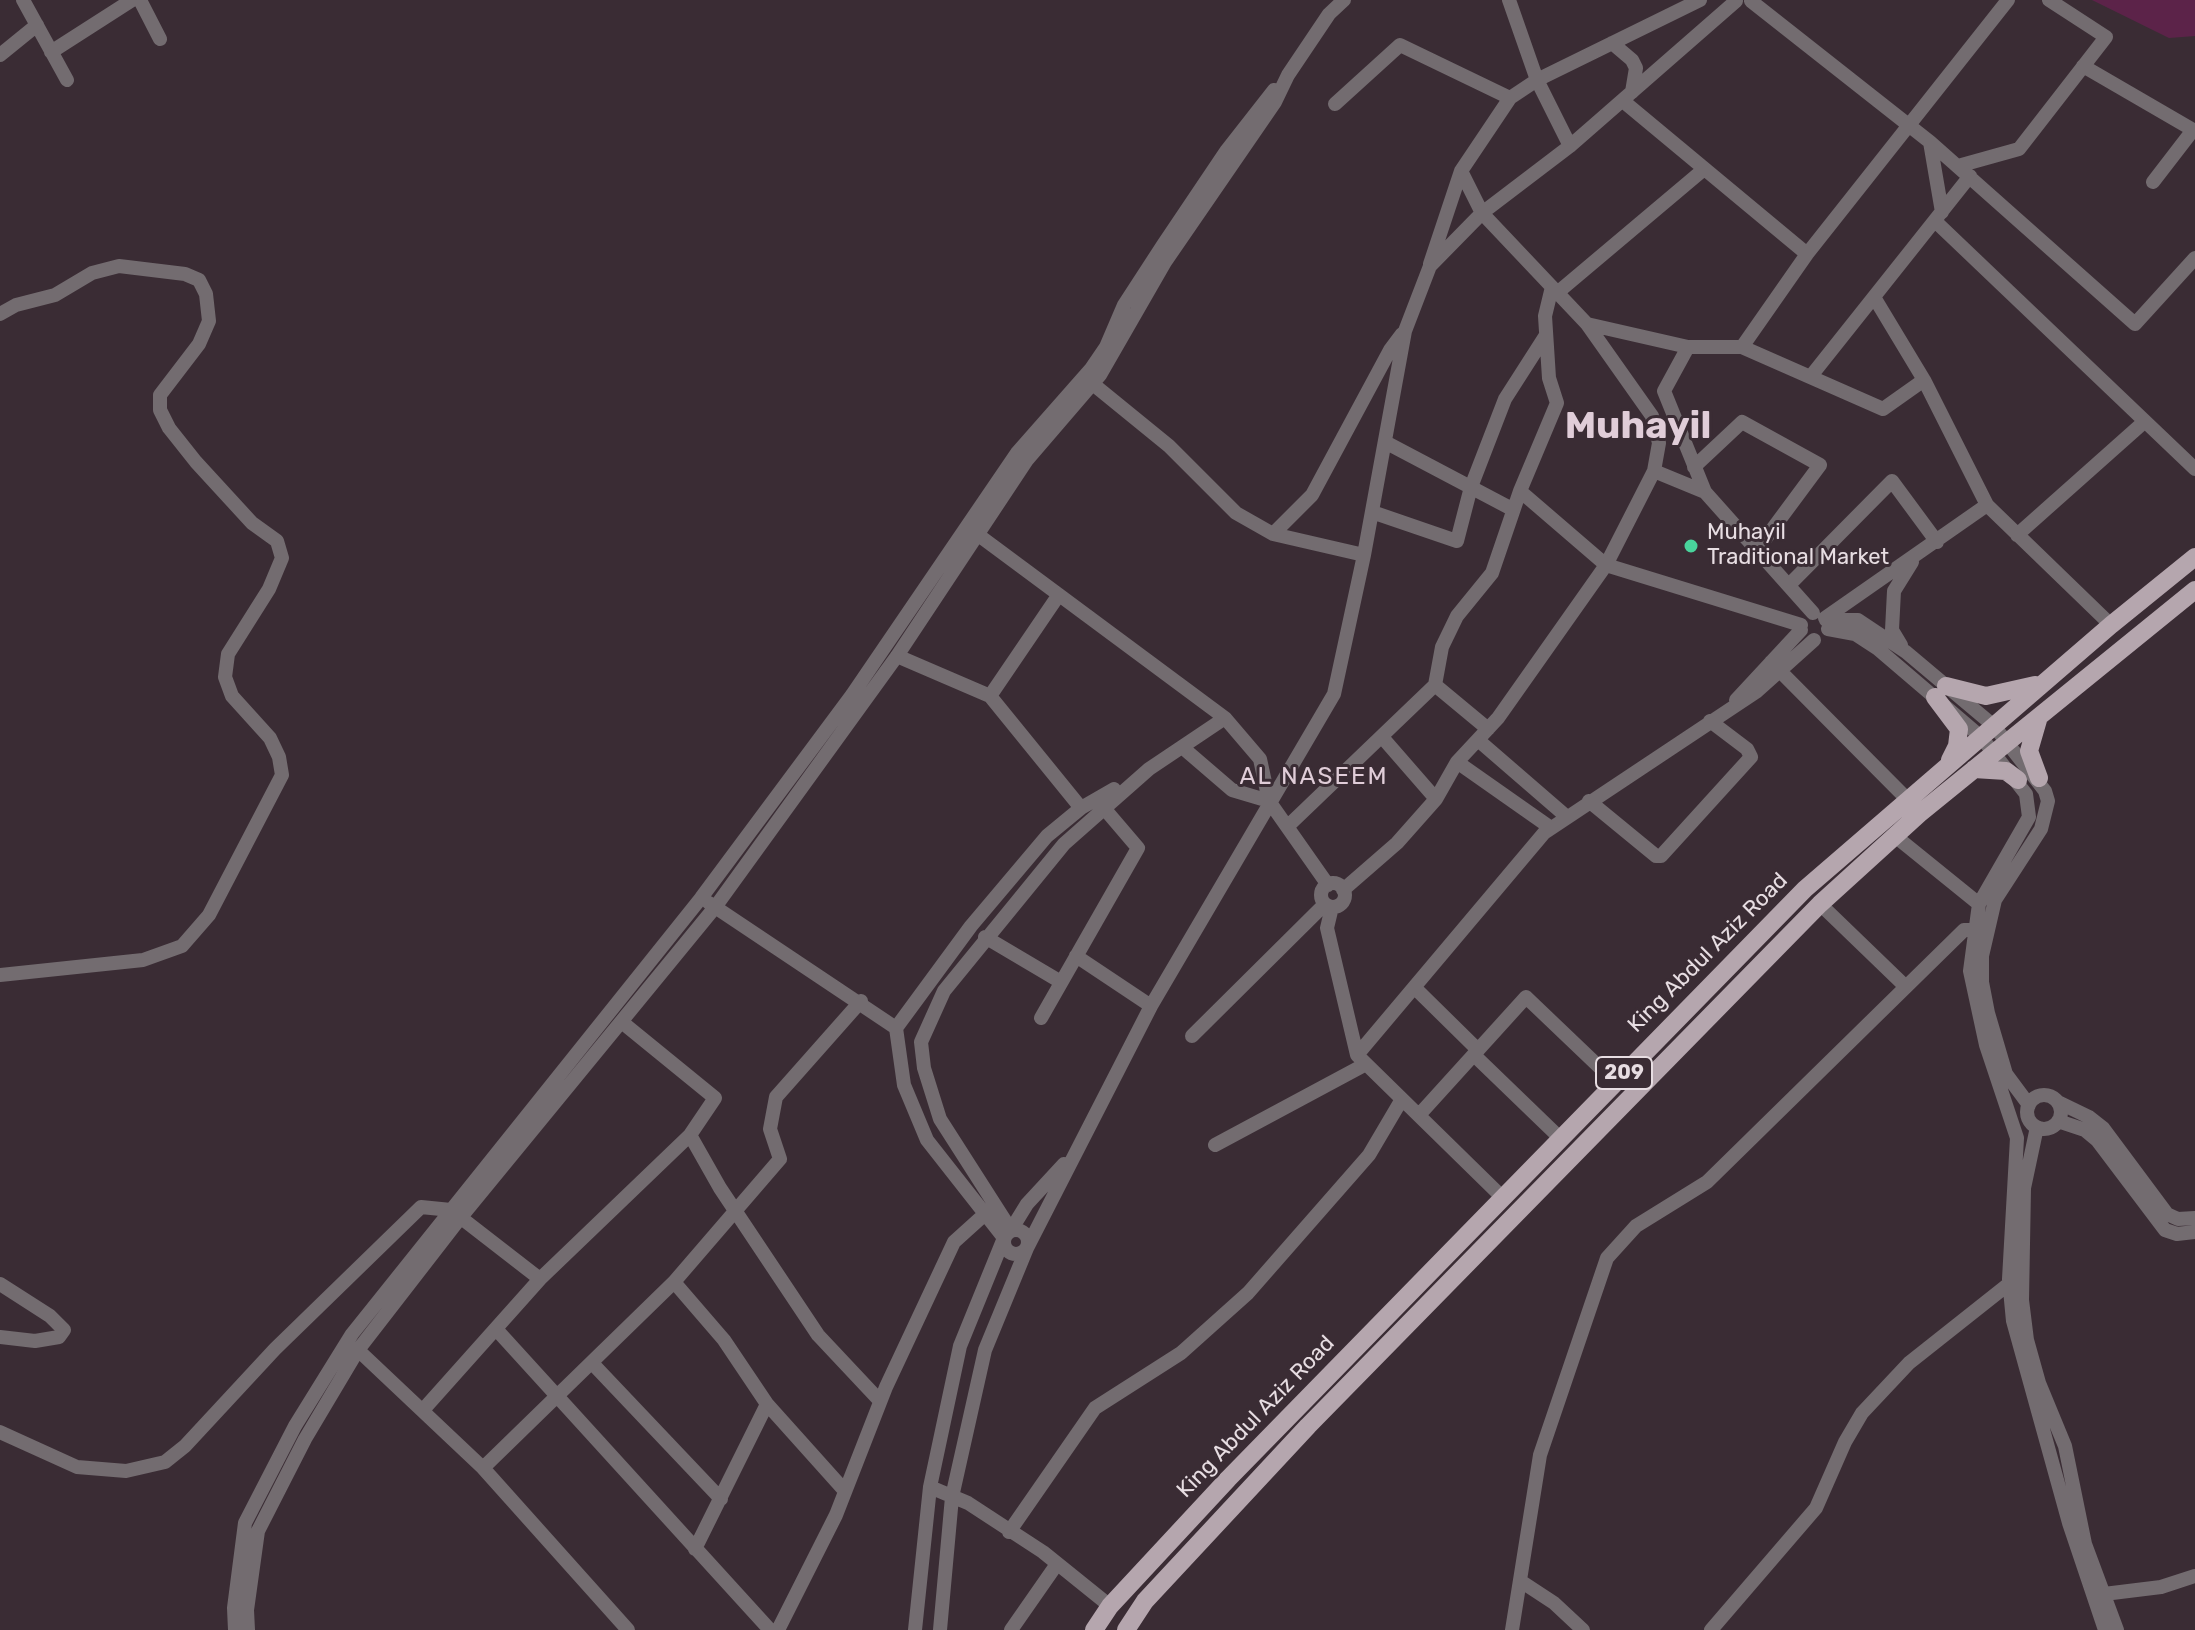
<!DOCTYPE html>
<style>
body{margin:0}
canvas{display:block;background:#3a2c34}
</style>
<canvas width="2195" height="1630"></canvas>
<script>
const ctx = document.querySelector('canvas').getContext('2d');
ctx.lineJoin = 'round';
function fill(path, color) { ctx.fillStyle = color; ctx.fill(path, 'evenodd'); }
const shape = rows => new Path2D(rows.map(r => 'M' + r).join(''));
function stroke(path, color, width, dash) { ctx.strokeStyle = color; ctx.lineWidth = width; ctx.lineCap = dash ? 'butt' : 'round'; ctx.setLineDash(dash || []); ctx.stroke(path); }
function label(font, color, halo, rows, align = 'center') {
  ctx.font = font + ' Rubik,sans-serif'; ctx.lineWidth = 6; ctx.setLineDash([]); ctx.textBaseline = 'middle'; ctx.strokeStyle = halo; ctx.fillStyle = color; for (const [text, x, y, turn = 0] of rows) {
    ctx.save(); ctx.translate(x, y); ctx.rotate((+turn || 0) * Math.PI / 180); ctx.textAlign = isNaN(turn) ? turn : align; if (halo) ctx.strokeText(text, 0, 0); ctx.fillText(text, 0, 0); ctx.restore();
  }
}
fill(shape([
 [2092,0,2195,0,2195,36,2169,38]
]), '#5c2349');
stroke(shape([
 [23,0,67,80],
 [140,0,160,39],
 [1509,0,1537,80,1700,0],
 [1751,1,1930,142,2135,324,2195,258],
 [1612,43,1632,60,1636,68,1632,92],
 [51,52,132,0],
 [0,55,37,25],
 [2083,66,2195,131],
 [1623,101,1807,254],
 [1335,104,1400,45,1510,98],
 [1930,142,1942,212],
 [1958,166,2019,149,2106,37,2049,0],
 [1461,171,1482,213,1587,324],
 [2153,182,2193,130],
 [1935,221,2195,469],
 [1430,264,1461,171,1510,98,1537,80,1570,146],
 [1552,287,1545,316,1549,378,1557,403,1520,491,1606,565,1801,625],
 [1557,293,1703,170],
 [1874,297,1924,380,1987,505,2111,625],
 [0,314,16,305,55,295,92,273,119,266,185,274,199,280,206,294,209,321,199,344,160,395,160,410,169,428,196,462,252,523,277,541,282,558,269,589,228,654,225,677,232,696,270,738,279,757,282,775,209,915,182,946,143,960,0,975],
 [1688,347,1664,391,1705,492],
 [1742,347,1883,409,1924,380],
 [1811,376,1970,176],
 [1088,380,1169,446,1236,513,1273,534,1364,555],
 [1385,442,1512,509],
 [1694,467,1742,422,1820,465,1757,550],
 [1654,471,1705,492,1813,613],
 [1372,512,1457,541,1471,487,1505,399,1546,335],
 [977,534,1225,718,1260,759,1269,801,1328,885],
 [1273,534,1312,495,1390,350,1402,334],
 [2017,535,2144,422],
 [1789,585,1892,481,1937,542],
 [1058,596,990,696,1081,808],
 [1825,618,1987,505],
 [1826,620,1858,620,1906,652,1994,726,2045,791,2048,801,2041,829,1995,900,1982,956,1982,982,1988,1013,2006,1074,2029,1105],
 [1828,629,1855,634,1878,649,1981,737,2026,794,2029,817,1979,904,1970,971,1986,1045,2017,1138,2009,1279,2013,1321,2069,1523,2105,1630],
 [1901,645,1892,630,1894,591,1912,562],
 [897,656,990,696],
 [1771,662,1907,799],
 [1435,685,1442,647,1457,616,1492,573,1520,491],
 [1736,700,1801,630],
 [1382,737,1436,799],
 [1478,740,1567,817],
 [1182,747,1232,790,1269,801],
 [1457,762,1551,828],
 [1589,801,1656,856,1661,856,1751,757,1747,749,1710,721],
 [1289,825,1435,685,1488,729],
 [1895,836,1979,904],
 '1321 895a12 12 0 1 1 24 0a12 12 0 1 1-24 0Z',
 [1343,890,1397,843,1436,799,1457,762,1498,718,1606,565,1654,471,1659,443,1652,416,1587,324,1688,347,1742,347,1807,254,2008,0],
 [709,903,896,1028,971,926,1047,836,1081,808,1114,789],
 [1820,904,1906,987],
 [1332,907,1327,928,1357,1055,1502,1197],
 [985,937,1061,982],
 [1076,956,1151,1006],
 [1415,988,1478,1050],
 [1041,1018,1138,848,1103,807],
 [896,1028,904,1085,927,1140,1004,1238,960,1346,930,1487,915,1630],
 [1192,1036,1325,904],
 [1357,1055,1544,833,1756,692,1814,640],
 [1474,1055,1560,1138],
 '2027 1112a17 17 0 1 1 34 0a17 17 0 1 1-34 0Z',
 [2058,1102,2089,1117,2103,1128,2167,1214,2178,1219,2195,1218],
 [1419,1115,1526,997,1615,1082],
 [2058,1121,2085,1130,2097,1140,2165,1230,2177,1234,2195,1232],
 [2037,1127,2024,1188,2022,1300,2027,1340,2039,1383,2065,1446,2085,1544,2117,1630],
 [690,1135,720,1188,818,1335,880,1401],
 [1215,1145,1366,1064],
 [1064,1164,1027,1204,1011,1230,940,1119,924,1068,921,1042,944,991,1064,844,1149,769,1225,718],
 '1004 1242a12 12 0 1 1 24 0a12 12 0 1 1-24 0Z',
 [674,1282,724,1340,767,1404,845,1491],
 [0,1284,50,1316,64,1330,59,1337,35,1341,0,1337],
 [496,1329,770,1630],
 [358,1350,483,1468,628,1630],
 [592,1363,721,1499],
 [423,1410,540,1279,690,1135,715,1098,623,1023],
 [0,1432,77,1467,126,1471,165,1462,185,1446,275,1349,421,1207,451,1210,540,1279],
 [483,1468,674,1282,780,1159,770,1129,776,1097,861,1001],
 [930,1487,968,1503,1043,1552,1110,1606],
 [1009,1532,1095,1408,1181,1353,1248,1293,1369,1155,1402,1099],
 [695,1549,767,1404],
 [1522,1582,1554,1603,1583,1630],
 [2104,1594,2161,1587,2195,1576],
 [235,1630,234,1608,245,1523,295,1426,352,1334,701,898,852,695,1017,453,1091,369,1106,347,1124,305,1163,245,1227,150,1274,90],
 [248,1630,247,1610,258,1531,305,1439,358,1350,461,1217,716,906,897,656,1027,460,1100,375,1165,262,1275,102,1288,75,1329,14,1344,0],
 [778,1630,836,1515,886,1387,954,1242,985,1214],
 [940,1630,952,1497,985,1350,1027,1248,1151,1006,1334,694,1364,555,1405,331,1430,266,1482,213,1570,146,1736,1],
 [1011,1630,1057,1564],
 [1512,1630,1540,1455,1607,1258,1636,1226,1707,1182,1964,930,1987,929],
 [1711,1630,1816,1508,1845,1442,1862,1413,1909,1363,2010,1283]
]), '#736c70', 14);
stroke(shape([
 [1946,686,1986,696,2035,685],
 [1935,697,1959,729,1957,746,1950,760],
 [2038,720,2029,751,2039,778],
 [1974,769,2006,771,2018,780],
 [1094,1630,1110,1606,1228,1479,1805,889,2111,625,2195,557],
 [1126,1630,1145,1601,1308,1426,1820,904,1919,814,2195,590]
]), '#b5a6ae', 18);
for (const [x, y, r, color] of [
 [1691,546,8,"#49d49c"]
]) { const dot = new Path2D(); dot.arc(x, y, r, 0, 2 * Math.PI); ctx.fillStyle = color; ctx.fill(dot); stroke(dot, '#3a2c34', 3); }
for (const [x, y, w] of [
 [1624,1073,56]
]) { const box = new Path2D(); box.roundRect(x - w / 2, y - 16, w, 32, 6); ctx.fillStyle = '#3a2c34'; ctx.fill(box); stroke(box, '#e7dde2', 2); }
label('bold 20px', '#e7dde2', null, [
 ["209",1624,1073]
]);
label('22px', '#e7dde2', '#3a2c34', [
 ["Muhayil",1707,533],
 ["Traditional Market",1707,558]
], 'left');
label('22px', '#e7dde2', '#3a2c34', [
 ["King Abdul Aziz Road",1708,953,-45],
 ["King Abdul Aziz Road",1256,1417,-46]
]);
ctx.letterSpacing = '2px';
label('24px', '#e0cdd8', '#3a2c34', [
 ["AL NASEEM",1314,777]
]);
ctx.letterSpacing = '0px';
label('bold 38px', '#e0cdd8', '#3a2c34', [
 ["Muhayil",1638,427]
]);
</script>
